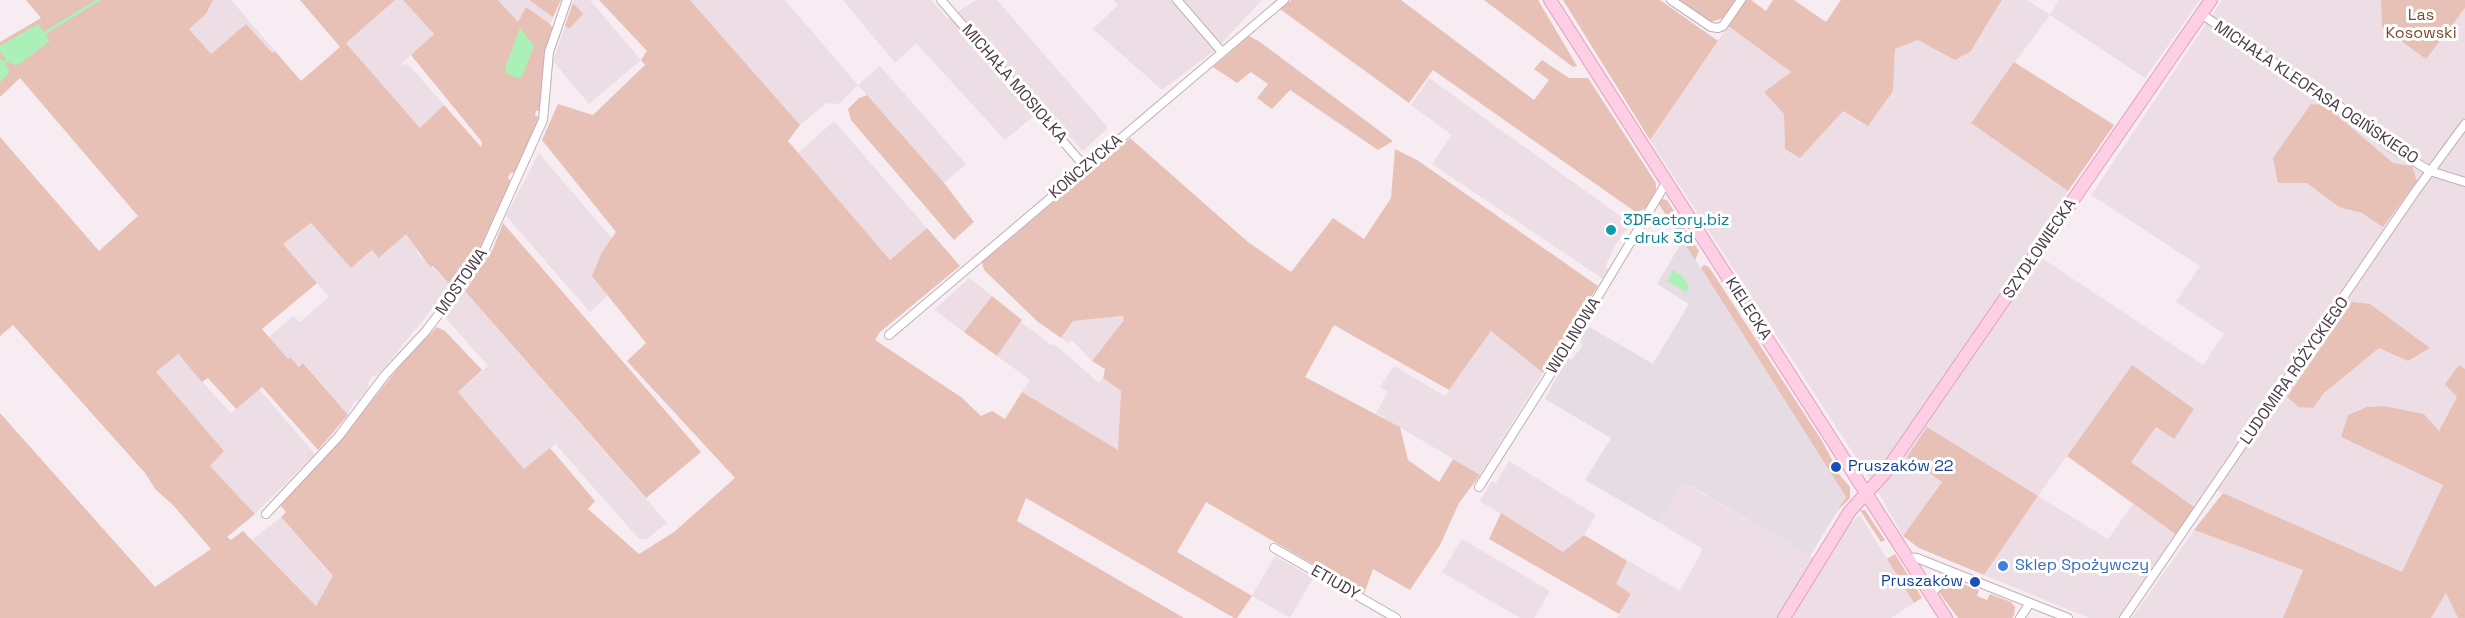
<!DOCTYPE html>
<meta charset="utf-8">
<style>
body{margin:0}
canvas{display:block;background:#f6ecf1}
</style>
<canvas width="2465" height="618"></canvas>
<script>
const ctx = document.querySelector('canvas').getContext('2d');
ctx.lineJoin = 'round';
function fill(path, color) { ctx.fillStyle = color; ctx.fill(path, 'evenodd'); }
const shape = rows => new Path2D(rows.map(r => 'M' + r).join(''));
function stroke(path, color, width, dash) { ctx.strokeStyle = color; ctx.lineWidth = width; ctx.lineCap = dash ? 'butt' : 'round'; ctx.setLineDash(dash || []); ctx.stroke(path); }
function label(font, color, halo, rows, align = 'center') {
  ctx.font = font + ' "Space Grotesk",sans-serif'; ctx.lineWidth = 6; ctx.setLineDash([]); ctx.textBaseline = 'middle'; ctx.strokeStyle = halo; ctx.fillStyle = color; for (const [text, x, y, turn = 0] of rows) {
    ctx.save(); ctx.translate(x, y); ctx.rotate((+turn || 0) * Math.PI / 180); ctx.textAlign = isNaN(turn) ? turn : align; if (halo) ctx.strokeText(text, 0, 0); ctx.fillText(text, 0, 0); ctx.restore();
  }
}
fill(shape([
 [213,0,231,0,275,51,272,53,212,55,189,29,206,14],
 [395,0,403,0,434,34,401,64,409,65,444,105,421,129,346,43],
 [498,0,529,0,553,17,550,24,526,7,518,23],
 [574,0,590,0,641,60,589,104,553,61],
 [690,0,785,0,858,85,880,66,966,164,944,183,858,85,839,104,827,103,800,125],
 [843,0,931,0,947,18,976,0,997,0,1108,128,1083,151,1043,108,1005,140,916,43,895,63],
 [1114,0,1262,0,1215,50,1162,90,1093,29,1118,5],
 [2003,0,2027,0,2050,15,2059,0,2200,0,2145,78,2050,15,1971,122,2068,191,2028,249,2203,365,2224,334,2176,302,2200,266,2091,195,2222,0,2381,0,2382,27,2426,58,2465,8,2465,369,2459,365,2457,397,2439,432,2424,414,2384,406,2367,407,2341,437,2443,485,2402,572,2211,488,2197,509,2131,462,2156,426,2132,365,2038,496,2108,539,2133,504,2178,536,2121,618,2089,618,1984,575,2038,496,1942,482,1903,536,1877,490,1650,140,1728,26,1791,72,1764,92,1784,114,1785,149,1800,157,1843,110,1893,91,1895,49,1918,40,1972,50],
 [1429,78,1631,224,1616,244,1605,267,1609,270,1603,279,1432,164,1452,135,1411,105],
 [834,121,927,228,890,260,798,153],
 [539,153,637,268,590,312,506,216],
 [311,223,351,268,373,250,380,258,406,233,416,246,418,254,452,286,465,291,667,523,647,539,639,539,557,446,557,443,524,469,458,392,488,366,444,316,433,308,377,376,373,375,368,383,369,387,358,401,354,401,348,415,304,363,299,367,291,357,288,359,269,337,293,316,300,322,329,297,283,244],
 [969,278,992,296,964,332,934,310],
 [1121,316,1124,320,1092,361,1072,340,1068,343,1061,338,1073,321],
 [1021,322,1053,346,1054,344,1099,383,1103,378,1121,391,1118,451,1022,392,1030,380,997,356],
 [1491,331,1543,373,1480,475,1376,413,1388,392,1380,387,1394,366,1445,396],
 [177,354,231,413,259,389,315,454,255,514,210,466,224,451,155,373],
 [1509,461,1596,515,1584,535,1680,591,1703,549,1658,522,1681,484,1686,484,1824,564,1847,526,1860,515,1914,603,1891,618,1617,618,1631,594,1480,501,1492,481,1496,483],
 [281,517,333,577,316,606,252,540],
 [2194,530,2303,570,2283,618,2132,618],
 [1462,539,1550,591,1534,618,1520,618,1442,572],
 [1275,556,1313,578,1290,618,1252,596],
 [2446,593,2458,618,2431,618]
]), '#eddee6');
fill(shape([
 [1683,240,1846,497,1810,556,1691,486,1681,485,1658,522,1585,480,1611,438,1545,399,1568,356,1571,360,1582,347,1580,335,1586,325,1653,364,1689,304,1657,284]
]), '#e5dde3');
fill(shape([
 [26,0,213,0,206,14,189,29,211,54,246,24,272,53,275,51,301,81,340,47,300,0,395,0,346,43,420,128,444,105,481,147,482,142,411,55,434,34,403,0,498,0,518,22,526,7,550,24,553,29,544,59,542,110,536,111,535,116,540,117,516,172,510,173,508,178,511,181,481,253,443,303,439,300,451,286,433,266,430,267,406,234,379,258,372,250,351,268,311,223,283,244,317,283,262,329,288,359,290,357,299,367,303,363,348,415,318,450,262,387,236,409,208,378,202,382,178,354,156,372,224,451,210,466,255,514,227,537,231,540,243,531,316,606,333,576,281,517,286,512,280,505,333,449,407,357,437,327,445,331,482,370,458,392,524,469,550,448,595,501,588,509,639,554,674,532,735,478,627,361,646,343,592,276,602,252,616,232,542,140,558,104,593,115,645,65,641,60,647,51,599,0,690,0,800,125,788,141,890,260,927,228,960,266,880,332,875,340,961,397,981,416,992,411,1005,419,1022,392,1118,450,1121,391,1103,378,1105,369,1092,361,1124,320,1122,316,1073,321,1061,338,1038,322,984,270,982,262,1130,138,1248,242,1291,272,1333,218,1364,239,1391,198,1395,149,1417,160,1598,286,1543,373,1491,331,1449,390,1334,325,1305,377,1400,427,1408,460,1439,482,1453,459,1480,475,1459,503,1440,545,1410,590,1373,569,1364,594,1206,502,1177,552,1252,596,1237,618,1234,618,1026,498,1017,521,1184,618,0,618,0,413,155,587,211,549,173,505,156,490,145,473,13,325,0,336,0,137,99,251,138,216,20,78,0,97,0,42,41,18],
 [529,0,561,0,553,17],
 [1291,0,1401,0,1534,100,1549,80,1534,69,1542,60,1569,78,1588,78,1656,183,1656,193,1647,207,1637,213,1433,70,1409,103,1280,9],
 [1484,0,1538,0,1577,66,1573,67],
 [1563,0,1660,0,1718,41,1650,140],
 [1678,0,1736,0,1724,18,1711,22],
 [1746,0,1751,0,1766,11,1773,0,1794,0,1826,22,1841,0,2002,0,1971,51,1955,60,1918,40,1895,49,1893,91,1868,126,1843,111,1800,158,1785,149,1784,114,1764,92,1791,72,1728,26],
 [2381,0,2465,0,2465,8,2426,59,2382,27],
 [573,3,583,14,569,29,565,25],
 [1249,36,1260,42,1393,141,1378,150,1290,90,1272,109,1257,98,1268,84,1251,72,1237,83,1213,67],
 [2014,62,2114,125,2068,191,1971,123],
 [867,95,944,183,974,222,954,240,851,120,848,109,859,98],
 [2311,104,2325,105,2393,163,2412,166,2417,181,2383,227,2362,213,2339,207,2307,183,2278,183,2273,158],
 [1662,199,1667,200,1674,211,1667,217,1658,203],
 [1678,219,1699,251,1695,260,1672,223],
 [503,223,701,452,646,498,465,291,493,249],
 [1704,265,1709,267,1822,441,1835,465,1833,467,1850,487,1850,498,1837,511,1846,497,1701,268],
 [992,296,1022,320,997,356,964,332],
 [2352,302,2370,304,2430,348,2408,361,2379,348,2324,393,2313,408,2299,407,2287,397],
 [2132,365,2194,409,2174,439,2156,427,2131,462,2197,509,2178,536,2067,456],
 [2459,365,2465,369,2465,618,2458,618,2446,593,2431,618,2283,618,2303,570,2194,530,2223,493,2402,572,2443,485,2341,437,2348,415,2367,407,2384,406,2424,414,2439,431,2457,397,2445,384],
 [1927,427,2038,496,1984,575,1919,548,1903,536,1942,482,1907,457],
 [1860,510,1865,510,1885,540,1881,542],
 [1501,513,1563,552,1584,535,1627,561,1616,584,1631,594,1619,614,1489,539],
 [1895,554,1922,598,1914,603,1887,559],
 [1952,580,1979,590,1977,596,1987,600,1990,594,2011,602,2015,607,2014,616,2012,618,1958,618,1938,591,1941,586]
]), '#e8c1b6');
fill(shape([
 [38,24,50,41,18,65,11,64,0,52,0,46],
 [520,28,534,46,522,77,517,78,506,73,506,66],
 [0,58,10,71,0,83],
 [1673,270,1682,276,1689,287,1686,292,1667,281]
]), '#abf0b6');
stroke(shape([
 [45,33,98,0],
 [0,66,10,58]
]), '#abf0b6', 3);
const street = shape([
 [941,0,1086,168],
 [1177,0,1222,52],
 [1671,0,1711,27,1718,28,1723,26,1741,0],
 [2201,14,2338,105,2392,148,2430,171,2465,182],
 [889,335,1284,0],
 [1479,487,1570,343,1666,183],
 [266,514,339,436,385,375,425,332,479,262,543,120,549,52,567,0],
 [1274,548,1396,618],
 [1907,557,1917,558,2068,618],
 [1931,594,1943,581,1957,575],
 [2020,618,2030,603],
 [2124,618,2415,192,2465,124]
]);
const secondary = shape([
 [1550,0,1946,618],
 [1784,618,1850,511,1884,474,2211,0]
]);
stroke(street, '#c1aeba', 10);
stroke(secondary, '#dda3c0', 14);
stroke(street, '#fff', 8);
stroke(secondary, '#fecee5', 12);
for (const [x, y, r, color] of [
 [1611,230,6,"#0f9aa8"],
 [1836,467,6,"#1a4fb4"],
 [2003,566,6,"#3f7fe0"],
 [1975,582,6,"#1a4fb4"]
]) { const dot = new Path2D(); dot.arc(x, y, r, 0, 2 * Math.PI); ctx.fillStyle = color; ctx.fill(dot); stroke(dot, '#fff', 2); }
label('16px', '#7c4b2c', '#fff', [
 ["Las",2421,16],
 ["Kosowski",2421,34]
]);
label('16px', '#4a3944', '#fff', [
 ["MICHAŁA MOSIOŁKA",1014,84,49],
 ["MICHAŁA KLEOFASA OGIŃSKIEGO",2316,93,34],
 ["KOŃCZYCKA",1086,167,-40],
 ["SZYDŁOWIECKA",2040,249,-56],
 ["MOSTOWA",462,282,-55],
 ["KIELECKA",1748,309,57],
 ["WIOLINOWA",1574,336,-58],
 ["LUDOMIRA RÓŻYCKIEGO",2295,371,-55],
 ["ETIUDY",1335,583,30]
]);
label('16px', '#0d838f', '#fff', [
 ["3DFactory.biz",1623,221],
 ["- druk 3d",1623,239]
], 'left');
label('16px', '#164399', '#fff', [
 ["Pruszaków 22",1848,467],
 ["Pruszaków",1963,582,"right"]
], 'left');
label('16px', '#366cbe', '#fff', [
 ["Sklep Spożywczy",2015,566]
], 'left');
</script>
